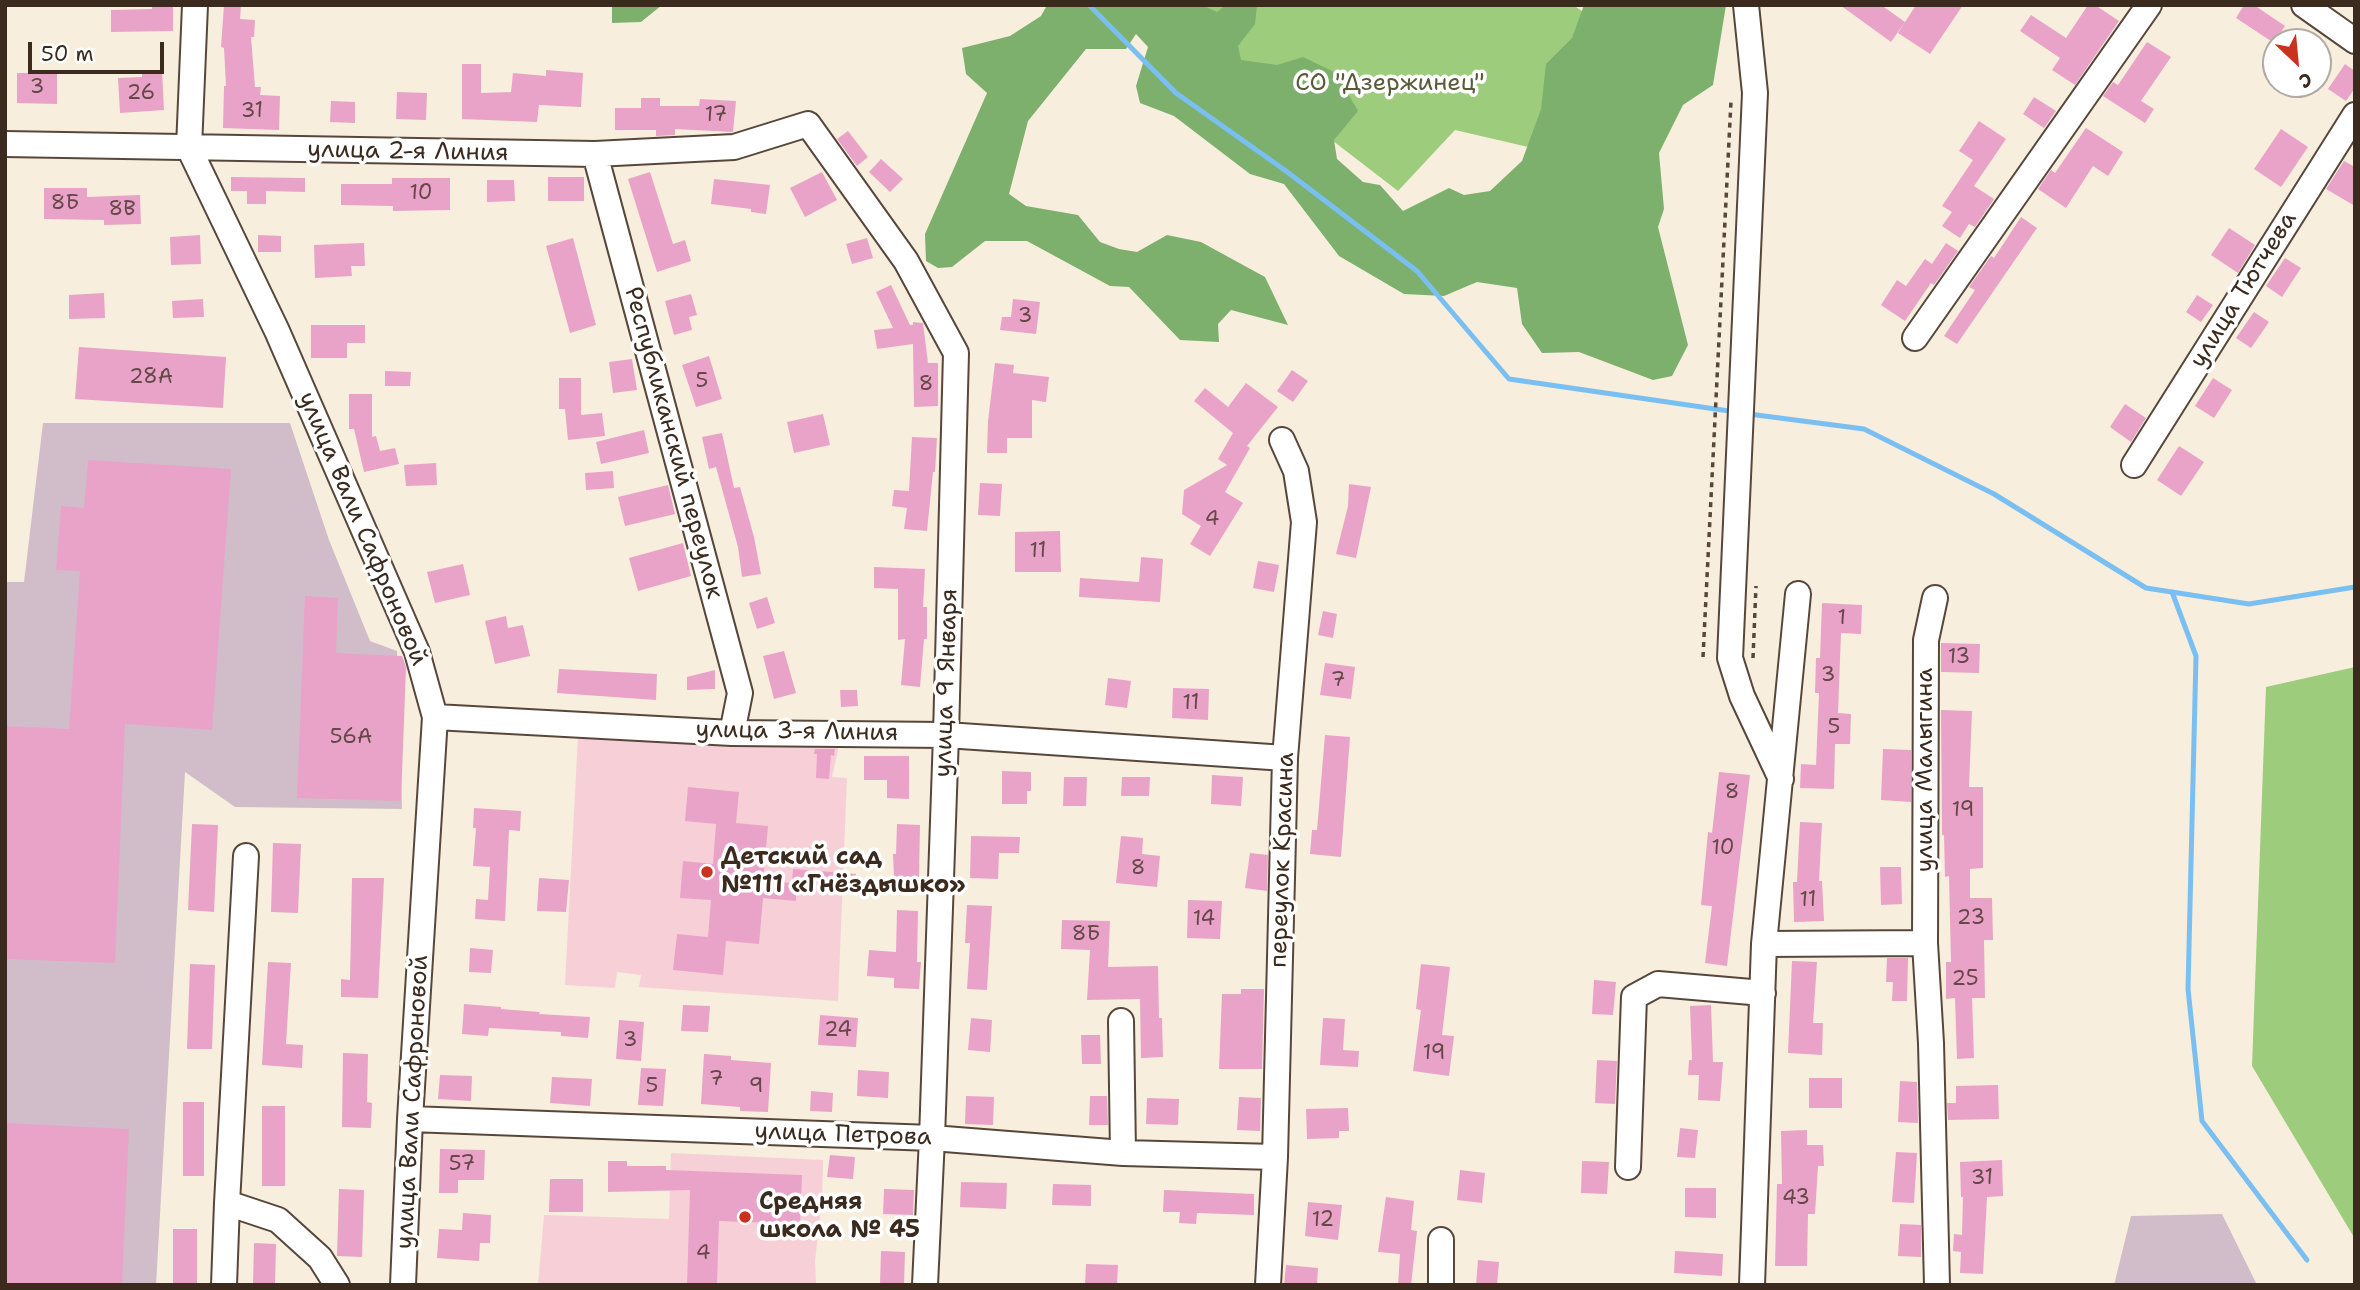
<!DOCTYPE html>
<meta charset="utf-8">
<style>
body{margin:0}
#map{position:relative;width:2360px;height:1290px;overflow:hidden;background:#f8eedd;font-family:"Shantell Sans",sans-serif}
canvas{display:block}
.frame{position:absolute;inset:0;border:7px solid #3b2a1e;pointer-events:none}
.north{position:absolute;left:2262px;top:28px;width:70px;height:70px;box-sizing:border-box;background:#fff;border:2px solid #b1aaa5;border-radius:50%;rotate:154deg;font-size:19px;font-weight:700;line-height:28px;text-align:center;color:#3b2a1e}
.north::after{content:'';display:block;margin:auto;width:24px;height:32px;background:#c8321e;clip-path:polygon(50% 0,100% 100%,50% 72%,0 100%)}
.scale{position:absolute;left:28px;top:42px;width:136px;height:32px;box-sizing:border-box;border:4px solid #3b2a1e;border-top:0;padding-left:9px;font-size:21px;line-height:24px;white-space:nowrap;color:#3b2a1e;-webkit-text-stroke:5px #fff;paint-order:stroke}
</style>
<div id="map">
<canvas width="2360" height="1290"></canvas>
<div class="frame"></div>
<div class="north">С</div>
<div class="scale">50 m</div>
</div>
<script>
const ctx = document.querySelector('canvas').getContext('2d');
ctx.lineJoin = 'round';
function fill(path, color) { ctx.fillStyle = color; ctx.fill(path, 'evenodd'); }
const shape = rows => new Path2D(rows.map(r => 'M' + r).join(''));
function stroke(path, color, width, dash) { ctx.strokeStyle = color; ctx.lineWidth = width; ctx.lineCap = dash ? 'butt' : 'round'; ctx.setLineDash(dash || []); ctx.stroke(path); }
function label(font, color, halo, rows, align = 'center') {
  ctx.font = font + ' "Shantell Sans",sans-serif'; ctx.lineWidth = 7; ctx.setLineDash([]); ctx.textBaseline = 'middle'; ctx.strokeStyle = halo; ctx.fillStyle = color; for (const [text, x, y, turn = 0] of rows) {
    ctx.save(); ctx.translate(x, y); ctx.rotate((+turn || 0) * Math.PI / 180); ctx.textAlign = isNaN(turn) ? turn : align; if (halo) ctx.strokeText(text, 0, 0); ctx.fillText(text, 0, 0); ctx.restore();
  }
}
fill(shape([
 [578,736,815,746,816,740,839,745,832,777,847,778,838,1001,639,987,641,975,617,972,615,988,565,985],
 [671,1153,823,1160,822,1199,815,1261,816,1285,538,1285,544,1215,669,1219]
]), '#f6cfd7');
fill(shape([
 [43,423,290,423,329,540,370,641,397,651,402,809,235,807,185,772,156,1285,5,1285,5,582,24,582],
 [2222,1214,2257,1285,2114,1285,2131,1216]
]), '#d1bdc9');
fill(shape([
 [1142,5,1573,5,1644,53,1554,153,1455,130,1398,191,1206,43],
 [2355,667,2355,1239,2252,1066,2266,687]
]), '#9ccc7c');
fill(shape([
 [612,5,662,5,641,22,612,23],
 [1047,5,1202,5,1217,12,1226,5,1257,5,1255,24,1238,46,1241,60,1277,65,1303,57,1336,73,1358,111,1334,140,1337,159,1363,182,1380,185,1403,211,1449,188,1464,195,1490,191,1522,161,1541,109,1546,64,1572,38,1584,5,1726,5,1713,85,1683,105,1659,153,1664,209,1658,227,1688,345,1672,376,1653,380,1579,352,1542,353,1522,324,1517,288,1477,282,1444,296,1404,294,1339,256,1284,184,1250,174,1174,116,1140,103,1136,86,1148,47,1136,34,1126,49,1086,49,1028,121,1009,194,1026,206,1078,215,1100,242,1119,249,1137,252,1167,235,1201,242,1265,277,1288,325,1231,310,1218,324,1219,342,1180,340,1129,287,1110,286,1027,241,985,241,952,267,938,268,926,261,925,234,987,93,966,74,962,48,1010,36,1041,16]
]), '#7db06c');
stroke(shape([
 [1089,5,1176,93,1286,171,1417,271,1509,379,1736,412],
 [1749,414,1864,429,1994,494,2146,588,2249,604,2355,587],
 [2172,592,2196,656,2188,989,2202,1121,2307,1260]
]), '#7abff1', 5);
fill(shape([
 [152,5,173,5,173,31,111,32,111,10,152,9],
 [224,5,241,5,240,19,255,20,254,37,251,37,255,87,261,87,260,95,280,96,279,130,223,128,224,86,226,86,224,48,221,47],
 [1840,5,1881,5,1905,22,1891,42],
 [1916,5,1963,5,1930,54,1898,33],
 [2088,5,2095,5,2119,21,2075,85,2052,70,2060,58,2020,31,2031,15,2066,38],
 [2244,5,2254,5,2285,26,2274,43,2236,18],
 [2147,42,2171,57,2141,101,2154,109,2145,123,2103,96,2113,82,2118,85],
 [462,64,481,64,481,93,511,92,513,73,546,76,546,70,583,73,581,107,539,105,537,122,462,119],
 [2345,64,2355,71,2355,88,2346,101,2328,89],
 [162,70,164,110,120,113,118,78,142,77,142,71],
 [17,73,57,73,57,104,17,103],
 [397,92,427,93,426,120,396,119],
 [2034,97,2056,111,2044,128,2023,114],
 [641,98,660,98,660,106,699,106,700,99,736,101,733,132,675,129,675,135,656,136,656,130,615,130,615,108,641,108],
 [331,101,355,102,355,123,330,122],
 [1979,121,2006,139,1974,186,1994,199,1975,227,1969,224,1960,238,1942,226,1952,212,1942,206,1973,160,1959,151],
 [2086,128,2123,152,2108,176,2093,166,2066,208,2038,189,2051,170,2055,173],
 [2281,129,2308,147,2281,187,2254,169],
 [848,131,868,157,857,166,837,139],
 [881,159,903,179,890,192,869,172],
 [2344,161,2355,167,2355,206,2326,189],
 [650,172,673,244,685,240,691,261,657,272,628,179],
 [822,172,837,200,805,217,790,188],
 [231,177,305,178,305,192,266,191,266,204,247,204,247,191,231,191],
 [548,177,584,177,584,201,548,201],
 [392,178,450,178,450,210,393,211,393,206,341,205,341,184,392,184],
 [714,179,770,185,766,214,751,212,751,209,711,204],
 [487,180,514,180,515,201,487,202],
 [44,188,87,188,87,197,140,195,141,224,104,225,104,220,44,219],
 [2021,217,2037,228,1957,344,1944,336,1975,290,1969,287,1991,256,1994,258],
 [2229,228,2255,245,2238,273,2211,255],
 [200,235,201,264,171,265,170,237],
 [258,235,281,236,281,252,258,252],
 [573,238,596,325,570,333,546,246],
 [867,238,873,258,852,264,846,244],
 [364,243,365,266,351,266,352,276,315,278,314,245],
 [1946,243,1958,251,1934,285,1931,283,1905,321,1881,305,1897,280,1906,286,1925,259,1932,264],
 [2285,258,2301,268,2282,297,2266,286],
 [891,285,910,325,913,325,913,322,923,323,928,363,938,363,938,406,914,407,913,344,877,349,874,330,893,328,876,292],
 [104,293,105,318,69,319,69,295],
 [691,294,697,315,689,317,692,330,674,335,665,301],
 [2197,295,2213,305,2201,322,2186,312],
 [203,299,204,317,173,318,172,301],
 [1013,299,1040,302,1036,334,1000,330,1002,317,1011,317],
 [2254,312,2269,322,2251,348,2236,338],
 [311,325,365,325,365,343,347,343,347,358,311,358],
 [79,347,226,357,223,408,75,399],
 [709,356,722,399,696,407,682,365],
 [632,359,637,390,613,393,609,362],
 [995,363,1014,365,1013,373,1049,377,1046,402,1032,400,1032,438,1007,438,1007,453,987,453,988,421],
 [1292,370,1308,381,1293,402,1277,391],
 [385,371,411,372,410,386,385,386],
 [559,378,581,378,581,415,602,413,605,436,568,440,565,409,559,409],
 [2213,378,2232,390,2214,418,2195,406],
 [1246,383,1278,407,1247,446,1250,448,1225,492,1243,503,1210,556,1190,544,1201,526,1182,514,1184,490,1227,465,1218,459,1233,433,1194,401,1205,388,1228,407],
 [349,394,372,394,372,437,376,436,380,451,395,448,399,464,364,472,354,429,349,429],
 [2125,404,2146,418,2131,442,2110,427],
 [823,414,830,445,794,453,787,422],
 [644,430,649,453,601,464,596,442],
 [722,433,734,488,740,487,754,537,761,574,742,577,738,547,716,467,709,469,702,437],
 [912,437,937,438,935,472,933,472,927,531,904,529,907,508,892,506,894,490,909,491],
 [2179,446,2204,462,2181,496,2157,480],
 [88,460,231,469,212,730,125,724,115,963,5,959,5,726,69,729,80,571,56,570,61,506,84,508],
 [436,463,437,485,406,486,404,465],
 [613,471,614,488,586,490,585,473],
 [980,483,1002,484,1000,516,978,515],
 [1349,484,1371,487,1356,558,1336,554,1348,506],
 [668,485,675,514,625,526,618,497],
 [1060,531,1061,572,1015,572,1015,532],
 [683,543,691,576,638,591,629,558],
 [1141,557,1163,559,1160,602,1079,597,1080,578,1139,582],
 [1258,561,1279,565,1274,592,1253,588],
 [463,564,470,595,435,603,427,572],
 [874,567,925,569,923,607,927,607,927,639,924,639,920,687,901,685,905,639,898,640,898,589,874,588],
 [305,596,338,598,336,653,402,656,406,667,401,801,297,798],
 [767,597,775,623,757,629,749,603],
 [1822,603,1862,605,1861,634,1841,633,1838,713,1851,714,1850,744,1835,744,1834,789,1800,788,1801,764,1816,765,1819,693,1815,693,1816,658,1820,658],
 [1323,611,1337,614,1333,638,1318,635],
 [506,616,508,628,523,625,530,656,495,664,485,621],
 [1941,643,1980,644,1979,673,1941,672],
 [784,651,796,693,774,699,763,656],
 [1325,663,1355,667,1351,699,1320,695],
 [559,669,657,674,656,700,557,693],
 [715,670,715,689,687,690,687,677],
 [1108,678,1131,681,1127,708,1105,705],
 [1173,688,1209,689,1208,720,1172,718],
 [840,690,857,690,858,706,841,707],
 [1941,710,1972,711,1969,787,1983,787,1983,868,1970,869,1970,898,1992,898,1993,940,1984,940,1985,998,1972,998,1974,1058,1957,1059,1955,998,1946,999,1946,962,1951,962,1949,876,1945,877,1944,835,1942,835],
 [1325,735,1350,737,1341,857,1310,854,1312,830,1317,830],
 [815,749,835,749,834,756,831,755,829,779,816,778,817,754,814,754],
 [1883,749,1911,750,1911,802,1881,800],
 [864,756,909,756,909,799,887,798,887,780,864,780],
 [1002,771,1031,772,1031,791,1027,791,1027,804,1002,804],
 [1719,772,1750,775,1727,966,1705,963,1712,906,1701,905,1708,832,1712,833],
 [1212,775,1243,777,1241,806,1211,804],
 [1064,777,1087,777,1086,806,1063,806],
 [1122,777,1150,777,1149,796,1121,796],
 [688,787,739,792,736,823,768,826,763,881,792,883,793,869,856,874,856,884,796,886,796,901,763,898,759,944,726,941,723,975,673,970,677,934,708,937,711,900,680,898,683,861,713,864,716,824,685,821],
 [474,808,521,811,520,831,509,830,505,921,475,919,476,899,488,900,490,867,473,866,476,828,473,828],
 [1800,822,1822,823,1819,881,1822,881,1824,921,1794,922,1793,882,1797,882],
 [192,824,218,825,214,912,188,910],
 [897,824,920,825,919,877,894,877,893,854,896,854],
 [971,836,1020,837,1019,853,999,853,998,879,970,878],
 [1121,836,1143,838,1142,854,1160,856,1157,887,1116,883],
 [273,843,301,844,298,913,271,912],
 [1250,853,1268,855,1267,891,1245,888],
 [1880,867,1901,867,1902,904,1881,905],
 [352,878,384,878,378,998,341,997,341,979,350,980],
 [539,878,569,880,566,912,537,911],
 [1188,900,1222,901,1220,939,1187,938],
 [967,905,992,906,987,990,967,989,970,943,965,943],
 [897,910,918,911,917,962,921,962,919,989,894,988,894,978,867,976,869,950,896,952],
 [1062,920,1110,921,1108,967,1158,966,1159,1018,1162,1018,1163,1057,1141,1058,1140,999,1087,1000,1090,950,1061,949],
 [470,948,493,950,491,973,469,972],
 [1887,958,1908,958,1907,1001,1892,1001,1893,982,1886,982],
 [1792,961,1817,962,1813,1023,1823,1023,1822,1055,1788,1053],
 [268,962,291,963,286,1044,303,1045,302,1068,262,1065],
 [190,964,215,965,212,1049,187,1049],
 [1421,964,1450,967,1442,1035,1454,1036,1449,1076,1413,1071,1421,1010,1416,1009],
 [1594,980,1616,982,1613,1015,1592,1014],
 [1241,989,1264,989,1262,1069,1219,1069,1222,994,1241,994],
 [464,1004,501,1007,501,1009,540,1012,539,1014,590,1017,588,1038,561,1036,561,1032,489,1028,488,1036,462,1034],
 [683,1005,710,1006,708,1032,681,1031],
 [1711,1005,1713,1062,1723,1062,1720,1101,1698,1100,1699,1075,1688,1075,1689,1060,1692,1060,1690,1006],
 [820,1015,858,1018,856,1047,818,1045],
 [971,1018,992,1020,990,1052,968,1050],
 [1323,1018,1345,1019,1343,1050,1359,1051,1358,1067,1320,1065],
 [619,1020,644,1022,641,1061,616,1059],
 [1081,1035,1100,1035,1101,1064,1082,1064],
 [343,1053,368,1054,367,1102,372,1103,371,1128,342,1127],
 [704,1054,731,1056,731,1060,771,1063,768,1112,740,1111,740,1107,701,1104],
 [1597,1060,1617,1061,1615,1104,1595,1103],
 [641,1068,666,1069,663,1106,638,1105],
 [858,1070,889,1072,888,1098,857,1096],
 [440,1075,472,1076,471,1101,438,1099],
 [552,1077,592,1079,590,1106,550,1103],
 [1809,1078,1842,1078,1842,1108,1809,1108],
 [1900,1081,1917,1082,1918,1123,1898,1122],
 [1998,1085,1999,1119,1948,1120,1947,1103,1956,1103,1956,1086],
 [811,1091,833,1093,832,1112,810,1111],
 [966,1096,994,1097,993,1125,965,1124],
 [1090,1096,1107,1096,1108,1125,1089,1125],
 [1239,1097,1261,1098,1260,1131,1237,1130],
 [1147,1098,1179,1099,1178,1125,1146,1124],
 [183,1102,204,1102,204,1176,183,1176],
 [262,1106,285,1106,285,1186,262,1186],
 [1348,1108,1349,1131,1339,1131,1339,1138,1307,1139,1306,1109],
 [5,1123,129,1129,122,1285,5,1285],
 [1680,1128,1698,1130,1695,1158,1677,1157],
 [1807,1130,1807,1145,1823,1145,1824,1166,1818,1166,1815,1214,1808,1214,1807,1266,1775,1266,1777,1184,1782,1184,1781,1131],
 [440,1149,485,1150,484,1180,458,1180,458,1193,439,1193],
 [1896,1152,1917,1153,1914,1203,1892,1202],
 [830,1155,855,1157,853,1179,827,1177],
 [2002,1160,2003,1196,1987,1197,1983,1274,1960,1273,1961,1252,1953,1251,1954,1234,1962,1235,1963,1197,1961,1197,1960,1162],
 [608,1161,627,1161,627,1166,666,1166,666,1170,802,1175,800,1224,719,1221,717,1285,687,1285,690,1190,608,1192],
 [1582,1161,1609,1162,1607,1194,1581,1193],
 [1460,1170,1485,1173,1482,1203,1457,1200],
 [550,1179,583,1179,583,1212,549,1212],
 [961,1182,1007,1183,1006,1209,960,1207],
 [1053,1184,1091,1185,1091,1206,1052,1205],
 [1685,1188,1716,1188,1716,1218,1685,1217],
 [339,1189,364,1190,362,1257,337,1256],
 [884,1189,914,1190,913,1215,883,1214],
 [1164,1190,1254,1194,1254,1215,1197,1213,1196,1224,1179,1223,1180,1212,1163,1212],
 [1386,1197,1414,1201,1411,1230,1417,1231,1411,1285,1398,1285,1400,1254,1378,1252],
 [1308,1202,1342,1205,1338,1240,1305,1236],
 [463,1213,491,1215,490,1243,480,1243,479,1261,437,1258,439,1229,462,1230],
 [1900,1224,1921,1225,1921,1257,1898,1256],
 [173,1229,197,1229,197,1285,173,1285],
 [254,1243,276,1244,275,1285,253,1285],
 [881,1251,905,1252,904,1285,880,1285],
 [1675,1251,1723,1254,1722,1276,1674,1273],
 [1478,1260,1499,1262,1497,1285,1476,1285],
 [1086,1264,1118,1265,1117,1285,1085,1285],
 [1286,1265,1318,1268,1317,1285,1284,1285]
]), '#e9a3c8');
const minor = shape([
 [195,5,189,148,277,331,417,652,435,717,410,1119,403,1285],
 [1746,5,1755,93,1730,658,1742,696,1781,779],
 [2304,5,2355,41],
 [5,144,595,154,734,147,808,124,906,261,956,353,946,735,932,1138,925,1285],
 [595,154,740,693,732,733],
 [1915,338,2149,5],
 [2134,465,2355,115],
 [1935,598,1926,640,1925,943,1931,1043,1937,1285],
 [435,717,732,733,946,735,1285,758],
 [246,856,227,1203,278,1220,320,1258,337,1285],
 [1764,944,1925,943],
 [1121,1021,1123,1153],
 [410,1119,932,1138,1123,1153,1275,1157],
 [1628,1167,1634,997,1658,984,1763,993],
 [224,1285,227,1203],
 [1268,1285,1275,1157,1285,758,1304,522,1296,471,1282,440],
 [1441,1285,1441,1240],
 [1752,1285,1764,944,1798,594]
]);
stroke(minor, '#57473b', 28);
stroke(shape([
 [1703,657,1731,101],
 [1753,658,1756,586]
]), '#57473b', 3.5, [5, 5]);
stroke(minor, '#fff', 24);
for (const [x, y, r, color] of [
 [707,872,7,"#c8321e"],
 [745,1217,7,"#c8321e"]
]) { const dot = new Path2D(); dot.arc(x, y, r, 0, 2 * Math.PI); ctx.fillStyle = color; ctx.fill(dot); stroke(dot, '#fff', 2.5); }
label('21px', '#664848', null, [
 ["3",37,88],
 ["26",141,94],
 ["31",252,112],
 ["17",716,116],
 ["10",421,194],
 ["8Б",65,204],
 ["8В",122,210],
 ["3",1025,317],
 ["28А",151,378],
 ["5",702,382],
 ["8",926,385],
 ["4",1212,520],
 ["11",1038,552],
 ["1",1842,619],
 ["13",1959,658],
 ["3",1828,676],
 ["7",1338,681],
 ["11",1191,704],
 ["5",1834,728],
 ["56А",351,738],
 ["8",1732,793],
 ["19",1963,811],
 ["10",1723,849],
 ["8",1138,869],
 ["11",1808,901],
 ["23",1971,919],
 ["14",1204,920],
 ["8Б",1086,935],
 ["25",1965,980],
 ["24",838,1031],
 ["3",630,1041],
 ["19",1434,1054],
 ["7",716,1080],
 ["5",652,1087],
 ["9",756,1087],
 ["57",462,1165],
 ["31",1982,1179],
 ["43",1796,1199],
 ["12",1323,1221],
 ["4",703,1254]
]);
label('24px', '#585b3a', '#fff', [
 ["СО \"Дзержинец\"",1390,84]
]);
label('24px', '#3b2a1e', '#fff', [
 ["улица 2-я Линия",408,152,1],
 ["улица Тютчева",2244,290,-58],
 ["Республиканский переулок",673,443,75],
 ["улица Вали Сафроновой",362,529,67],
 ["улица 9 Января",947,683,-88],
 ["улица 3-я Линия",797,732,1],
 ["улица Малыгина",1926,770,-90],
 ["переулок Красина",1283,860,-88],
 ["улица Вали Сафроновой",413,1102,-87],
 ["улица Петрова",843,1135,2]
]);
label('bold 24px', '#3b2a1e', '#fff', [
 ["Детский сад",721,858],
 ["№111 «Гнёздышко»",721,886],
 ["Средняя",759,1203],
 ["школа № 45",759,1231]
], 'left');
</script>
